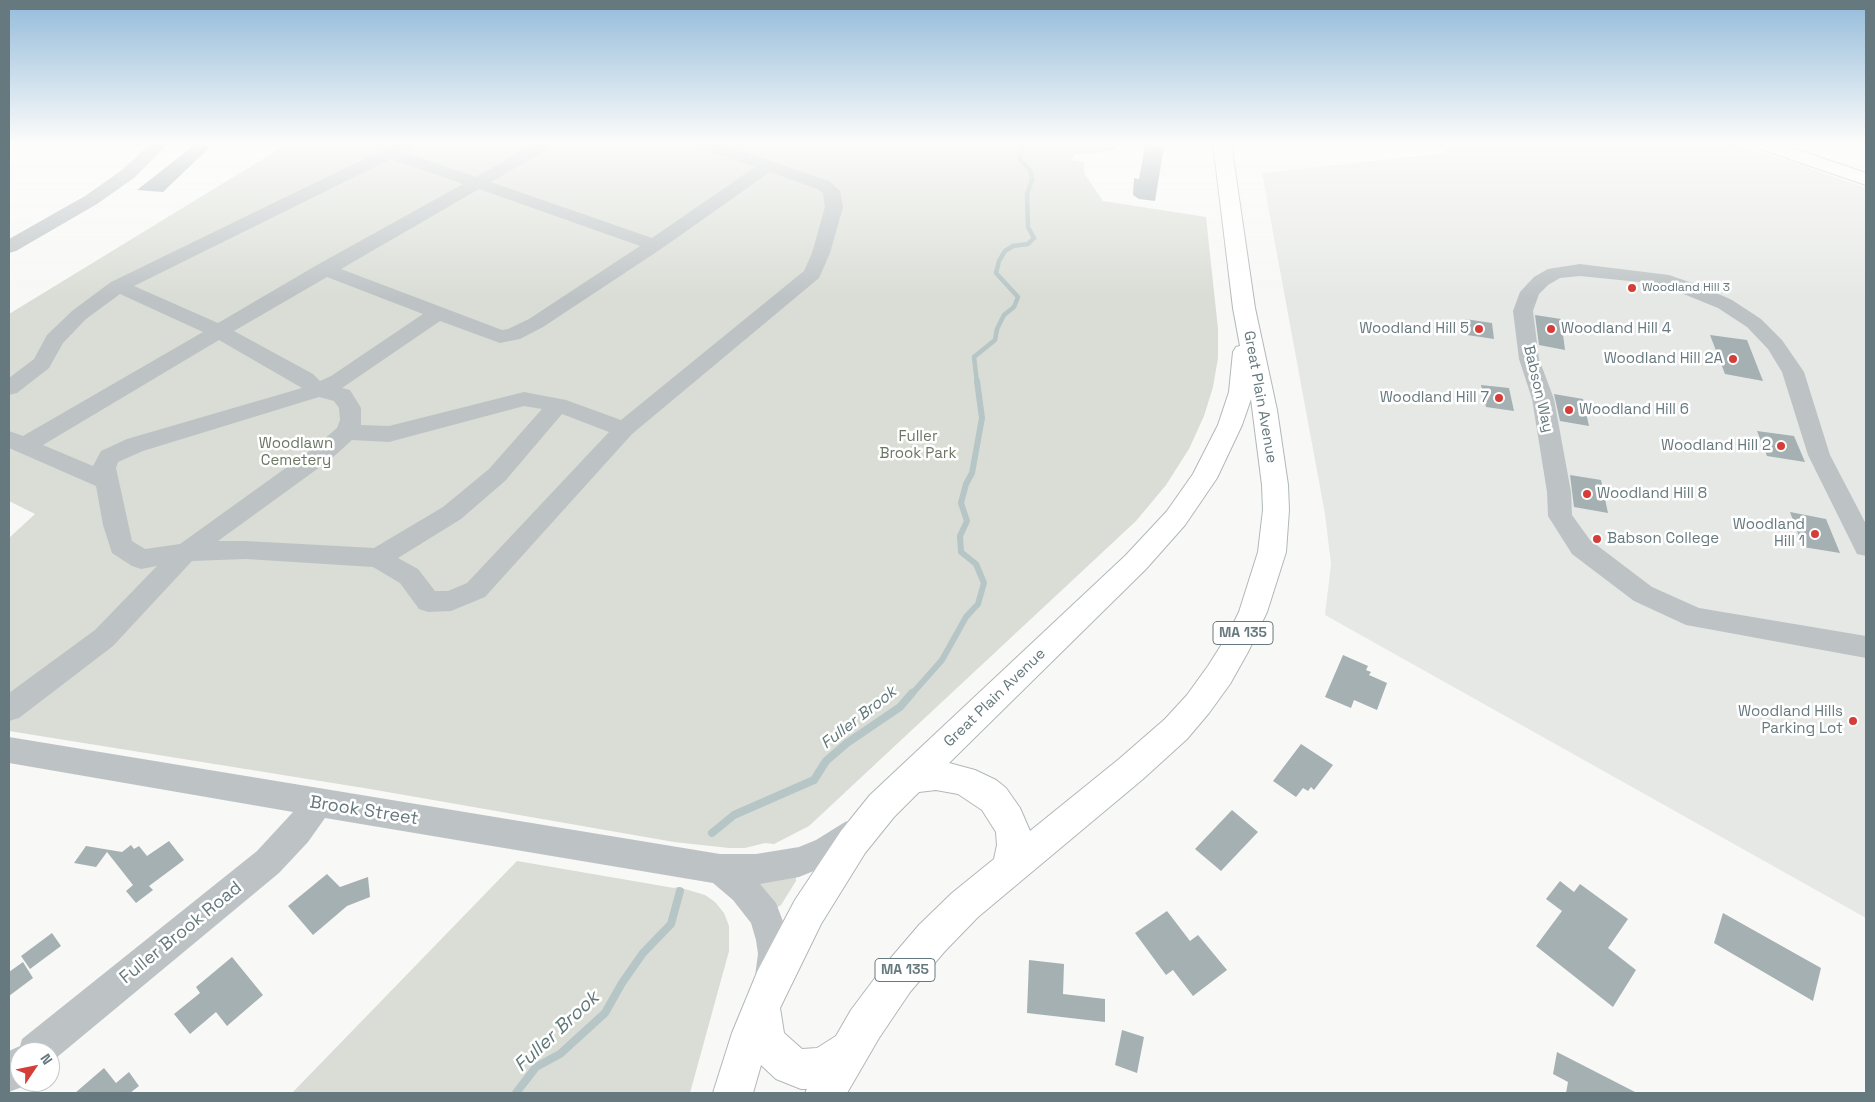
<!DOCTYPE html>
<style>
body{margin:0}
#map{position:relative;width:1875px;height:1102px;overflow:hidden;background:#f8f8f6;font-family:"Space Grotesk",sans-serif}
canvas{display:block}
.frame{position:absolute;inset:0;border:10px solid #66797e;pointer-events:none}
.north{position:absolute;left:10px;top:1042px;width:50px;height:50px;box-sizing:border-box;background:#fff;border:1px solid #c2c9cb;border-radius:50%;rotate:56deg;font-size:14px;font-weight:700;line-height:20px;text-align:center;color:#66797e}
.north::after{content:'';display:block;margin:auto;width:18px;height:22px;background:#d53d39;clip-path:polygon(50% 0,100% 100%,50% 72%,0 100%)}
</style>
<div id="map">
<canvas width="1875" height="1102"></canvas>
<div class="frame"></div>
<div class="north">N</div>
</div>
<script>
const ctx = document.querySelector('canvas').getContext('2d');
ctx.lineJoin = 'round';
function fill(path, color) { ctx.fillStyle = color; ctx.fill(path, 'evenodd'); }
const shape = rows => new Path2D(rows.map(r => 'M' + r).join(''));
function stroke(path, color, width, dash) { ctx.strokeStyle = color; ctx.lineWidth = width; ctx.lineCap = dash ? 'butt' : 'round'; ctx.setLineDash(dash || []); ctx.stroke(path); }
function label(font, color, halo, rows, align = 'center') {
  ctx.font = font + ' "Space Grotesk",sans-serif'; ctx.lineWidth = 5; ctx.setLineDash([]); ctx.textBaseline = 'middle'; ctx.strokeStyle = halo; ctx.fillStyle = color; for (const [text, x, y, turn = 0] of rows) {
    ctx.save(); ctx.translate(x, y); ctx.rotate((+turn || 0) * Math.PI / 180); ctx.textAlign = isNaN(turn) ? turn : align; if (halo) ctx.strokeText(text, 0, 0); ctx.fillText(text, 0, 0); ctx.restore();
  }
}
fill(shape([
 [1437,143,1731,143,1798,164,1866,188,1866,918,1325,615,1331,564,1325,514,1262,173,1446,153]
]), '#e6e8e6');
fill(shape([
 [289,143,1122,143,1115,149,1098,153,1075,154,1071,160,1084,162,1084,173,1103,201,1206,217,1218,329,1218,358,1213,387,1204,416,1189,449,1166,485,1136,521,809,826,774,844,765,843,745,848,729,848,674,842,370,789,9,731,9,538,35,514,9,501,9,314],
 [517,861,674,888,678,887,705,895,715,902,724,913,729,926,729,951,690,1093,292,1093],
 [796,874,796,881,781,905,773,910,747,877]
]), '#d9ddd5');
stroke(shape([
 [977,383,974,357,995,340,997,329,1004,315,1014,307,1018,297,996,273,999,261,1005,251,1013,246,1028,244,1034,238,1028,227,1027,194,1032,180,1030,170,1020,160,1022,143]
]), '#b6c5c6', 4.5);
stroke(shape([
 [911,695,942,660,966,617,978,604,984,583,976,564,961,552,960,536,967,521,961,503,966,484,972,473,982,418,977,381]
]), '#b6c5c6', 6);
stroke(shape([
 [712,833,734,815,814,780,826,761,847,743,900,707,912,693],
 [516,1093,536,1067,560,1054,605,1013,622,983,643,953,671,924,680,891]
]), '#b6c5c6', 8);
fill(shape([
 [197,143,205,143,209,148,163,192,137,190],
 [1145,145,1164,147,1155,201,1139,199,1133,195,1134,178,1139,179],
 [1535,315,1561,319,1565,350,1539,345],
 [1465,319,1492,323,1494,339,1467,335],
 [1710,335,1747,340,1763,381,1725,374],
 [1481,385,1509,388,1514,411,1486,407],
 [1554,394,1583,399,1589,426,1560,421],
 [1757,431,1794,436,1805,462,1767,456],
 [1570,475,1601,480,1608,513,1574,507],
 [1790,512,1826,519,1840,553,1803,547],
 [1343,655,1368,666,1366,670,1371,672,1369,675,1387,683,1377,710,1354,700,1351,708,1325,697],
 [1301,744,1333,765,1314,790,1311,787,1308,791,1303,788,1296,797,1273,781],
 [1232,810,1258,832,1221,871,1195,849],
 [169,841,184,860,149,886,153,890,136,903,126,891,133,885,107,852,96,867,74,863,86,846,122,852,131,845,134,849,139,846,147,856],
 [327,874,340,887,368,877,370,897,347,906,313,935,288,906],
 [1560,881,1574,892,1580,884,1628,919,1608,948,1636,970,1613,1007,1536,946,1562,911,1546,899],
 [1167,911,1190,941,1198,935,1227,970,1193,996,1173,970,1166,975,1135,933],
 [1723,913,1821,968,1813,1001,1714,943],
 [52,933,61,946,30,969,21,956],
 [232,957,263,995,227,1026,216,1012,190,1034,174,1014,200,993,196,987],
 [1029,960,1064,964,1063,994,1105,999,1105,1022,1027,1013],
 [23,962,33,978,9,996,9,972],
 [1122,1030,1144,1037,1137,1073,1115,1065],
 [1557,1052,1637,1093,1566,1093,1568,1082,1553,1074],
 [104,1068,116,1083,129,1072,139,1086,130,1093,75,1093]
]), '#a5b0b2');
const major = shape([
 [1213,143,1231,143,1255,308,1277,410,1288,485,1289,510,1286,552,1267,612,1248,652,1230,684,1209,713,1187,739,1143,779,978,917,945,951,910,992,879,1038,847,1093,805,1093,807,1089,801,1089,776,1079,761,1065,753,1093,713,1093,732,1033,758,970,795,900,841,831,870,795,1126,555,1167,511,1193,474,1218,425,1229,392,1233,352,1236,347,1240,346,1233,308,1213,143],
 [1251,399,1262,485,1263,510,1258,552,1239,612,1227,636,1208,666,1187,695,1165,719,1119,759,1030,831,1020,808,1006,788,996,780,975,770,949,763,1146,569,1185,525,1217,478,1242,425,1251,399],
 [936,790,958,794,982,810,996,832,997,845,994,859,952,893,919,925,884,966,851,1010,836,1036,817,1048,802,1049,784,1033,780,1008,821,924,865,853,894,817,919,792,936,790],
 [1751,143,1778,143,1866,173,1866,185,1754,147,1751,143]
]);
stroke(major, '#b1b8ba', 2);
fill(shape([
 [151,143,169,143,134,178,97,204,16,251,9,253,9,239,85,196,122,170,151,143],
 [397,143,418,143,404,152,476,177,535,143,555,143,553,146,491,182,652,238,755,167,694,146,692,143,717,143,829,181,840,191,843,207,830,253,819,278,632,434,485,597,451,611,428,612,419,609,400,583,373,567,246,559,192,561,113,646,19,718,9,721,9,693,95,630,157,566,141,569,132,566,112,553,103,525,96,486,9,448,9,431,23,436,203,332,120,294,86,319,63,343,49,368,17,393,9,395,9,378,34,359,47,335,72,311,111,282,397,143],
 [391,159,463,184,317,265,218,323,134,286,391,159],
 [770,172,817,189,823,193,825,207,812,253,804,271,621,420,566,400,524,392,389,426,361,425,361,408,350,390,342,388,440,321,500,343,520,339,543,327,661,249,770,172],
 [479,189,640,246,529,319,508,329,502,330,341,269,479,189],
 [327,277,423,314,331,376,320,381,313,374,234,331,327,277],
 [219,340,302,388,127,439,101,451,93,466,43,445,219,340],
 [319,397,334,401,339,408,340,420,337,428,315,447,180,544,145,549,132,541,116,468,118,462,143,451,319,397],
 [524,406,542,409,489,469,443,507,374,548,246,541,218,541,331,459,352,440,389,442,524,406],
 [562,414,609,432,467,583,448,591,435,591,418,569,398,558,461,519,505,481,562,414],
 [1580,264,1669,275,1701,286,1732,300,1761,319,1782,340,1804,372,1830,455,1866,524,1866,556,1857,554,1808,455,1782,372,1768,349,1747,327,1718,308,1659,284,1580,276,1560,278,1548,285,1539,294,1533,311,1539,359,1554,399,1571,492,1572,515,1590,540,1652,587,1699,608,1866,636,1866,658,1686,625,1634,601,1572,554,1548,516,1547,492,1532,399,1519,359,1513,311,1520,292,1534,277,1548,269,1580,264],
 [9,737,720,854,756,854,799,847,816,840,845,822,856,818,867,822,871,832,867,842,838,861,799,877,760,884,776,903,790,940,792,954,789,976,784,988,772,993,760,988,755,976,758,954,756,940,751,923,733,900,713,883,325,818,308,842,279,873,50,1063,50,1052,20,1052,20,1082,27,1082,22,1087,9,1092,9,1051,20,1046,22,1039,257,851,293,812,9,763,9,737]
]), '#bdc3c5');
fill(major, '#fff');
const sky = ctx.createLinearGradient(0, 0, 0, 298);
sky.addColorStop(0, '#94bbda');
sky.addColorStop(0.48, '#fcfcfb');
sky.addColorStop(1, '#fcfcfb00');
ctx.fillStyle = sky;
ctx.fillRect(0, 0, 1875, 298);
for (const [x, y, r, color] of [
 [1632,288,5,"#d53d39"],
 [1479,329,5,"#d53d39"],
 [1551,329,5,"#d53d39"],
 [1733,359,5,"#d53d39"],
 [1499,398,5,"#d53d39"],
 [1569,410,5,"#d53d39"],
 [1781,446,5,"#d53d39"],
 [1587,494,5,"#d53d39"],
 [1815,534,5,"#d53d39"],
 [1597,539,5,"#d53d39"],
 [1853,721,5,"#d53d39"]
]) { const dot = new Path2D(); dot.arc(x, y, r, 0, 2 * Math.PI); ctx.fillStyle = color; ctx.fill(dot); stroke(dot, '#fff', 2); }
label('12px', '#66797e', '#fff', [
 ["Woodland Hill 3",1642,288]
], 'left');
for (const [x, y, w] of [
 [1243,633,60],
 [905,970,60]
]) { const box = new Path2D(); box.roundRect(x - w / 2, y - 11.5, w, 23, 4); ctx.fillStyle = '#fff'; ctx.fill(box); stroke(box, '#66797e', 1); }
label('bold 14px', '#66797e', null, [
 ["MA 135",1243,633],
 ["MA 135",905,970]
]);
label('15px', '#66797e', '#fff', [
 ["Woodland Hill 5",1469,329],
 ["Woodland Hill 4",1561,329,"left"],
 ["Woodland Hill 2A",1723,359],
 ["Woodland Hill 7",1489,398],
 ["Woodland Hill 6",1579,410,"left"],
 ["Woodland Hill 2",1771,446],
 ["Woodland Hill 8",1597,494,"left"],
 ["Woodland",1805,525],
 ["Hill 1",1805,542],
 ["Babson College",1607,539,"left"],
 ["Woodland Hills",1843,712],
 ["Parking Lot",1843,729]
], 'right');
label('15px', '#66797e', '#fff', [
 ["Babson Way",1538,389,77],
 ["Great Plain Avenue",1260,397,80],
 ["Great Plain Avenue",995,698,-44]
]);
label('15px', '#6b7764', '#fff', [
 ["Fuller",918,437],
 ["Brook Park",918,454],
 ["Woodlawn",296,444],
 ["Cemetery",296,461]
]);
label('italic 16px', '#607778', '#fff', [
 ["Fuller Brook",859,718,-38]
]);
label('18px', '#66797e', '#fff', [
 ["Brook Street",364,811,9],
 ["Fuller Brook Road",181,933,-39]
]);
label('italic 19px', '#607778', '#fff', [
 ["Fuller Brook",557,1032,-43]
]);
</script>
